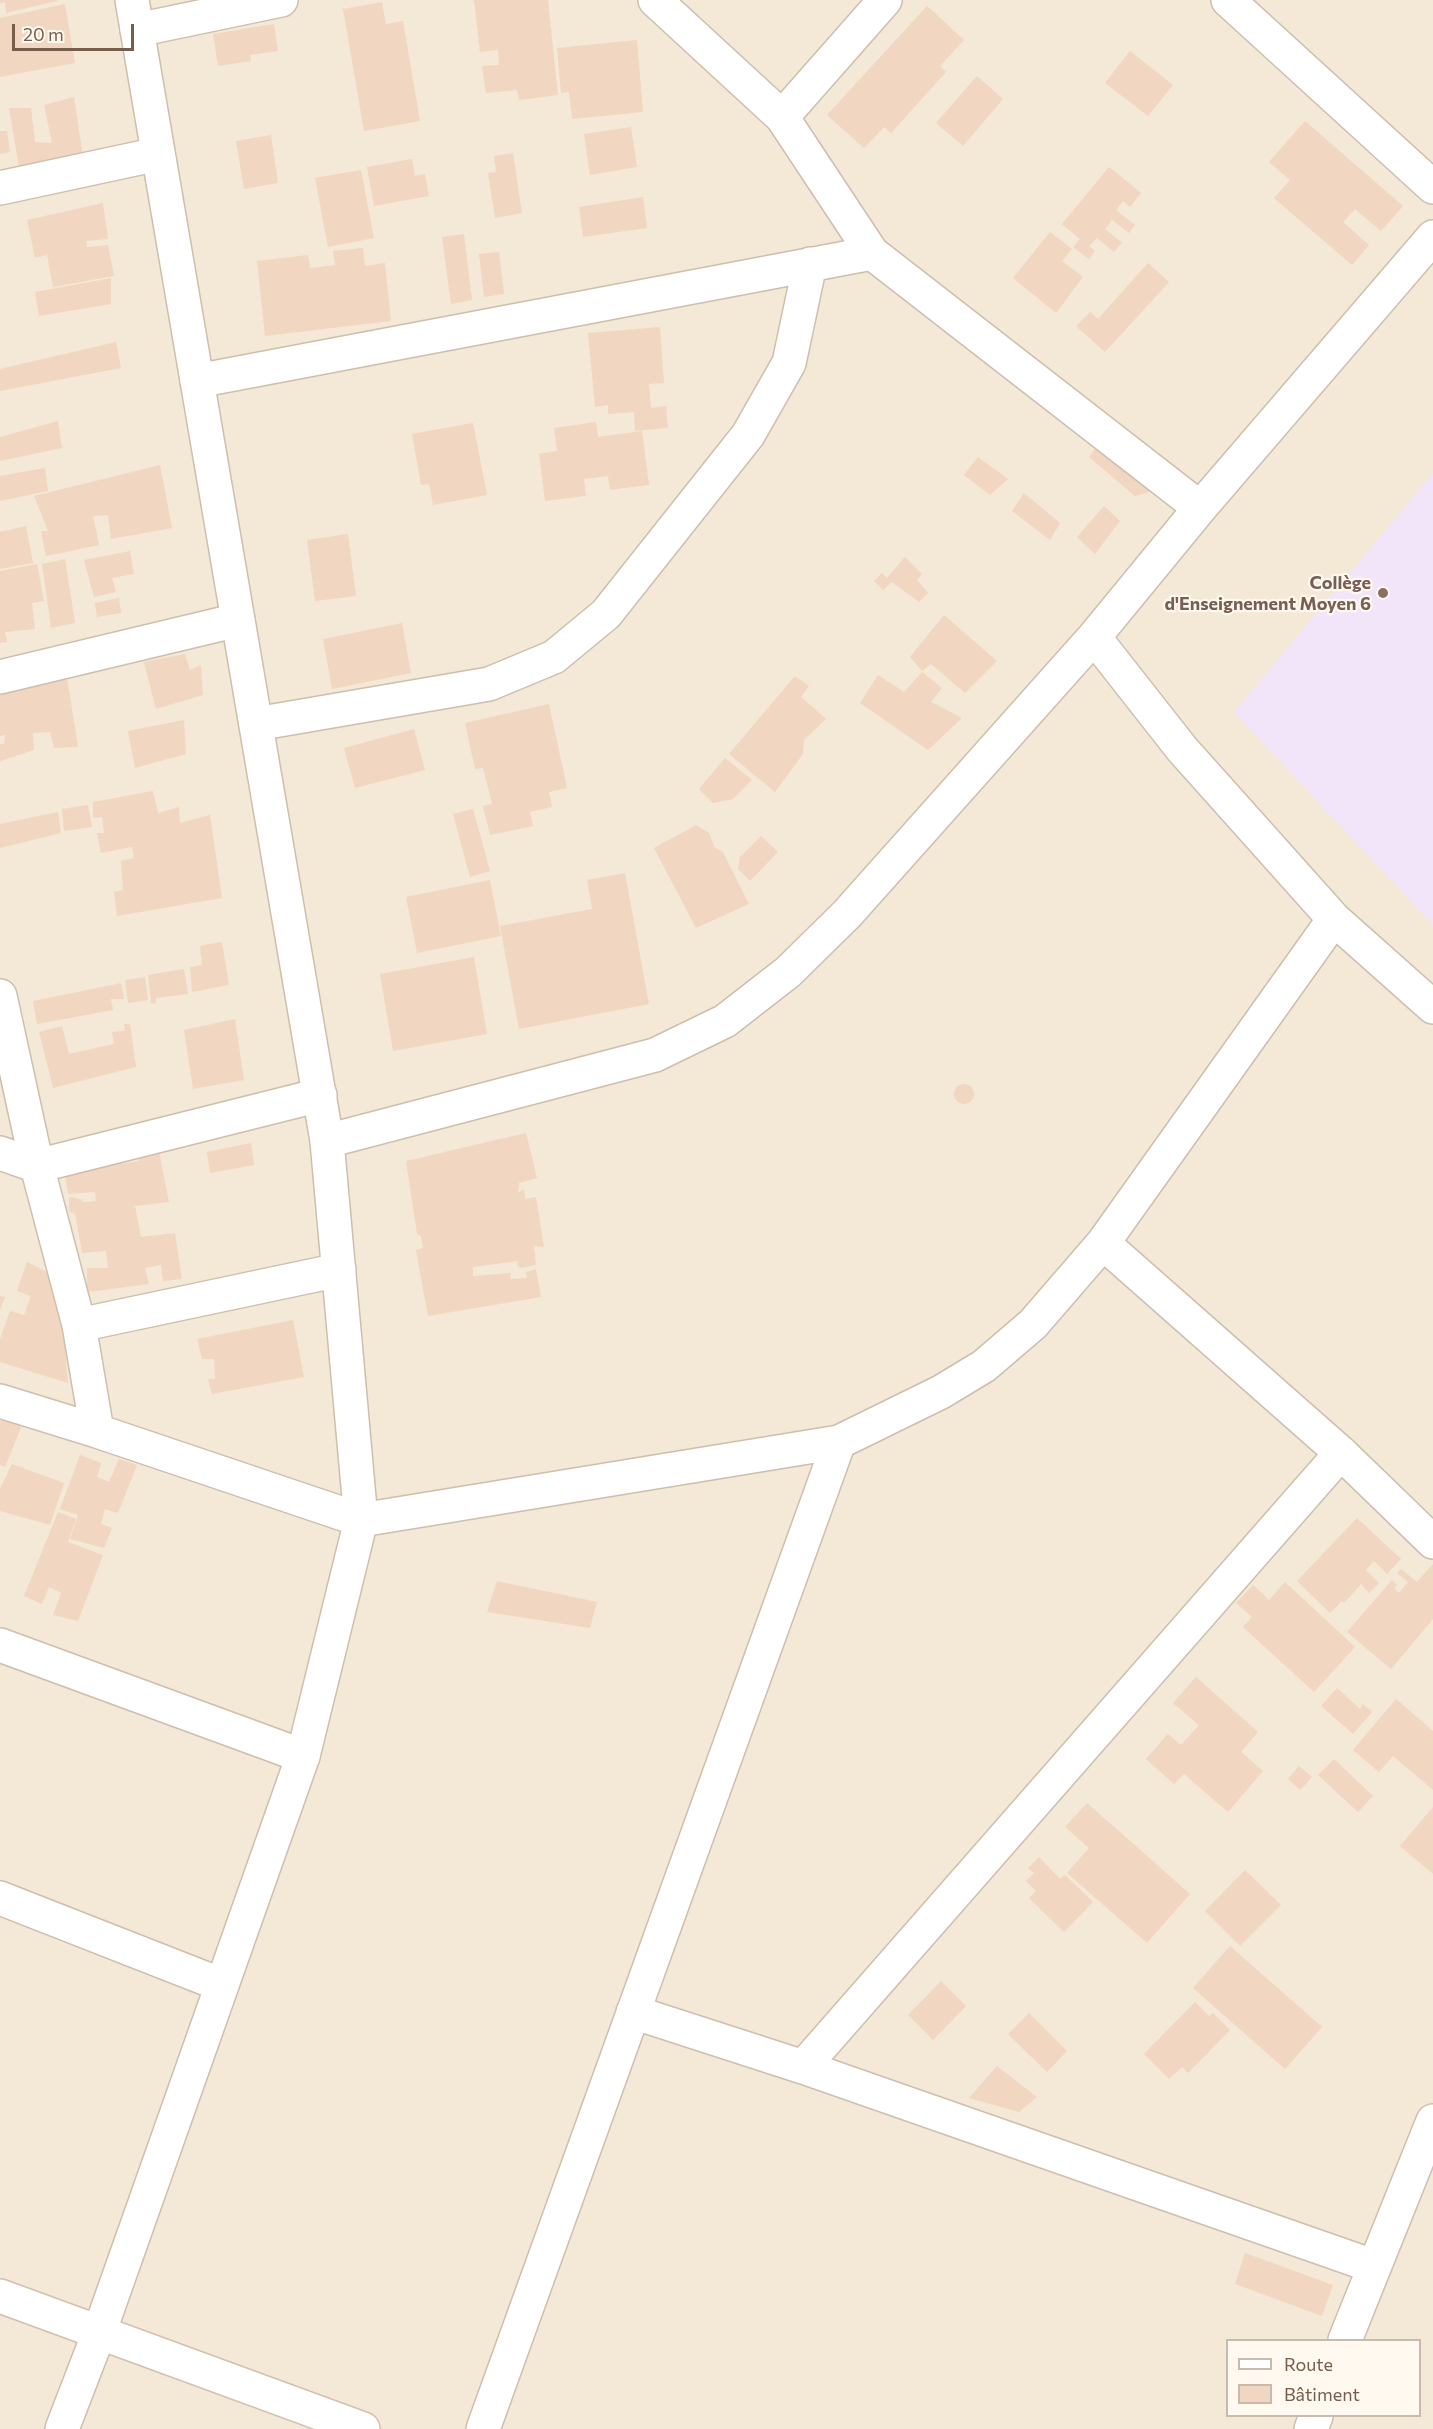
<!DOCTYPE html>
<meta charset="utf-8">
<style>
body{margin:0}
#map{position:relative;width:1433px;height:2429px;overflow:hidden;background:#fcf5e9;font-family:Commissioner,sans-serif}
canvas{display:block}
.legend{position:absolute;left:1226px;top:2339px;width:195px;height:78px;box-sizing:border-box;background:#fff9ef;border:2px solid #c8bbae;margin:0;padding:8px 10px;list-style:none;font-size:18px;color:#765d4c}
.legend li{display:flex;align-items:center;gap:12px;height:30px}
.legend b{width:30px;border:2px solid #c8bbae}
.scale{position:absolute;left:12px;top:24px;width:122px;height:27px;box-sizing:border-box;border:3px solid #765d4c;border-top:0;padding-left:8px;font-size:18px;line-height:21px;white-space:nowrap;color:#765d4c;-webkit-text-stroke:4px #fff9ef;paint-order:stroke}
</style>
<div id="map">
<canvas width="1433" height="2429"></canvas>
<ul class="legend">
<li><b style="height:8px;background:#fff"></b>Route</li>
<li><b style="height:16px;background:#f1d6c1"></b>Bâtiment</li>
</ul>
<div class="scale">20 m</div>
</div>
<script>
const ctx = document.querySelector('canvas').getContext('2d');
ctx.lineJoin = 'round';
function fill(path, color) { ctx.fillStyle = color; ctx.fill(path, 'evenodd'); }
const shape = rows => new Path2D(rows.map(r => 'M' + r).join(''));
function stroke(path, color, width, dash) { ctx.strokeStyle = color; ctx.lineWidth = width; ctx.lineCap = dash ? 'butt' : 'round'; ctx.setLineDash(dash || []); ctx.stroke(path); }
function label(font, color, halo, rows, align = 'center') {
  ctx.font = font + ' Commissioner,sans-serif'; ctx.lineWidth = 4.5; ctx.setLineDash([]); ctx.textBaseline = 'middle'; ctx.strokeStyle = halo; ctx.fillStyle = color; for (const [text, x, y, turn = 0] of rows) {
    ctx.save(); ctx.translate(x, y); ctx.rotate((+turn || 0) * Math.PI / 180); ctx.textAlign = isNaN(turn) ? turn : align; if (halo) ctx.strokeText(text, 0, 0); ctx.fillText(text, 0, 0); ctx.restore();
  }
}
fill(shape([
 [0,0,1433,0,1433,2429,0,2429],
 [1228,2340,1420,2340,1420,2416,1228,2416]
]), '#f4e8d7');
fill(shape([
 [1433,473,1433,925,1234,712]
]), '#f2e5f9');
fill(shape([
 [0,0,57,0,57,1,6,13,5,2,0,3],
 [474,0,548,0,558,95,519,100,517,90,486,93,482,66,499,65,498,50,480,52],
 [382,2,386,24,403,21,420,121,364,131,343,9],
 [65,4,75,63,0,77,0,18],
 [927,6,964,40,940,66,946,72,891,133,884,127,864,148,827,115],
 [274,24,278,51,250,55,251,61,218,66,213,34],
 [637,40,643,112,572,119,569,92,561,93,557,48],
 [1130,51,1173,85,1148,116,1105,83],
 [977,76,1003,99,963,146,936,123],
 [74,97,83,157,19,167,9,108,31,108,35,142,52,143,44,105],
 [1305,121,1403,206,1381,231,1355,209,1343,222,1369,245,1352,265,1274,198,1290,180,1269,162],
 [631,127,637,167,590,175,584,134],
 [0,131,7,131,10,152,0,154],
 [271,135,278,183,244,189,236,141],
 [513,153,522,213,495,218,488,173,496,172,494,156],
 [412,159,415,176,425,174,429,196,374,206,367,167],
 [1109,167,1141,193,1130,207,1123,201,1116,210,1135,225,1129,233,1112,220,1105,229,1122,243,1114,252,1097,238,1089,246,1095,251,1089,259,1073,247,1080,239,1062,224],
 [361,170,374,238,328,247,315,178],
 [643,197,647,228,583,237,579,207],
 [103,203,108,239,86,241,87,247,108,245,114,276,53,287,47,255,35,258,27,220],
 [1050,232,1072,249,1062,261,1083,277,1056,313,1013,278],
 [464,234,472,300,451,304,442,237],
 [363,248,365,266,385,263,391,321,265,336,257,261,308,255,310,268,335,265,333,251],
 [499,252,504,294,484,297,479,254],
 [1148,263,1169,282,1105,352,1076,326,1090,312,1098,319],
 [111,278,111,304,39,316,35,292],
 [660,327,664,383,649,384,651,408,666,406,668,428,635,431,634,412,608,414,608,405,595,407,588,333],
 [116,342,121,368,0,391,0,369],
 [58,421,62,448,0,461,0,437],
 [596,422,598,437,642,431,649,485,610,490,608,476,584,479,586,496,545,501,539,454,557,451,554,428],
 [473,423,487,495,433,505,429,484,421,485,412,434],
 [1101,441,1164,488,1135,496,1089,457],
 [978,457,1008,479,990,495,964,475],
 [160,465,172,528,111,539,108,515,93,516,99,545,46,556,41,531,48,531,34,496],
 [45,468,48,491,0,501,0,476],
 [1024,493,1060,523,1050,540,1012,511],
 [1104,506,1120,521,1095,554,1077,537],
 [26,526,33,563,0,569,0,532],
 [348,534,356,596,315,601,307,540],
 [130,551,134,574,112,578,116,592,94,597,84,560],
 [905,557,922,574,917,580,928,593,919,602,892,582,883,590,874,581,882,573,887,578],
 [65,559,75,623,51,628,42,564],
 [37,564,44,601,32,603,35,629,5,632,7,642,0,643,0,571],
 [119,598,121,613,97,617,95,603],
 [944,615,997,661,965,693,931,664,922,671,910,657],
 [402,623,411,673,332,689,323,639],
 [185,654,190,670,201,665,203,695,156,709,144,662],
 [922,672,942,688,931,702,962,718,928,750,860,703,878,675,904,692],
 [795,676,809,686,801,697,826,719,804,740,803,754,775,792,729,754],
 [67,677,78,747,54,748,50,732,33,733,34,750,0,761,0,744,4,744,5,735,0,736,0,692],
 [549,704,567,788,549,792,552,807,530,812,533,826,490,835,483,806,492,804,483,768,475,769,465,723],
 [184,720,186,754,135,768,128,731],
 [414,729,425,770,355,788,344,748],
 [725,758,752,780,733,799,713,803,699,789],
 [153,791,158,813,179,807,180,823,210,815,222,898,117,916,114,892,123,890,121,861,134,858,132,847,101,853,97,833,104,833,102,817,93,818,93,802],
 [88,805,92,827,64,831,62,809],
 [473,809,490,871,470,877,453,814],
 [58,812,61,833,0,848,0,824],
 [696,825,709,833,715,848,723,852,749,904,696,928,654,848],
 [761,836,778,852,750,881,738,869,740,857],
 [625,873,649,1004,519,1029,500,926,592,909,587,880],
 [490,880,501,936,417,953,406,897],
 [222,942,229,985,192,992,190,967,202,965,200,946],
 [474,957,487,1034,393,1051,380,974],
 [184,969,188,994,156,998,156,1004,151,1003,148,975],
 [145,977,148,1000,128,1003,125,980],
 [121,983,124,999,111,999,113,1010,37,1024,33,1001],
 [235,1019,244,1080,193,1089,184,1030],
 [124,1024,130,1024,136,1067,53,1088,39,1032,62,1026,69,1054,114,1044,112,1032,125,1031],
 '954 1094a10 10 0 1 1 20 0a10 10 0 1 1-20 0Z',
 [526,1133,537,1178,519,1183,518,1193,524,1189,525,1199,536,1197,544,1247,534,1246,536,1265,521,1268,517,1265,518,1261,473,1267,473,1276,511,1273,510,1279,527,1278,526,1272,536,1269,541,1297,428,1316,416,1250,423,1248,421,1236,417,1234,406,1161],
 [251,1143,254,1165,210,1173,207,1152],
 [159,1151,169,1202,135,1206,141,1237,175,1233,182,1279,163,1281,161,1265,145,1268,149,1284,87,1292,87,1268,108,1268,106,1251,82,1253,75,1213,69,1212,69,1197,80,1199,84,1202,96,1201,95,1192,68,1194,64,1167,121,1158,121,1164,139,1161,137,1153],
 [27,1262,59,1278,68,1383,0,1362,0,1339,10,1311,24,1315,31,1296,17,1291],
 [0,1296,5,1297,0,1310],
 [293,1320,304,1377,212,1394,208,1379,215,1379,214,1359,202,1359,197,1339],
 [2,1417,22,1425,5,1467,0,1465,0,1423],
 [80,1455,101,1463,97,1477,109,1482,119,1459,137,1465,118,1513,105,1509,101,1524,112,1528,104,1548,70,1539,78,1515,60,1509],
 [12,1464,64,1483,50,1525,0,1511,0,1489],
 [58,1512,76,1519,68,1542,103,1555,78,1621,53,1615,61,1593,49,1587,42,1604,24,1596],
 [1357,1518,1401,1559,1387,1574,1374,1561,1366,1570,1379,1583,1369,1593,1361,1584,1344,1603,1342,1601,1330,1613,1297,1581],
 [1433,1564,1433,1619,1391,1669,1347,1632,1392,1580,1397,1585,1394,1588,1399,1593,1408,1582,1397,1573,1401,1569,1417,1582],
 [497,1581,597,1602,590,1628,487,1612],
 [1285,1582,1355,1647,1314,1692,1243,1627,1252,1617,1236,1603,1253,1585,1269,1600],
 [1196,1677,1258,1732,1241,1752,1263,1771,1228,1812,1184,1774,1174,1784,1146,1759,1168,1734,1181,1745,1199,1725,1173,1703],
 [1337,1688,1360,1709,1363,1704,1372,1712,1353,1734,1321,1706],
 [1396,1699,1433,1731,1433,1790,1393,1756,1379,1772,1353,1750],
 [1334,1759,1373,1796,1358,1812,1318,1775],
 [1299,1766,1312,1777,1300,1790,1288,1779],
 [1087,1803,1190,1894,1147,1943,1067,1873,1089,1848,1065,1827],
 [1433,1807,1433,1874,1400,1846],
 [1039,1857,1060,1879,1065,1875,1093,1902,1064,1932,1029,1898,1036,1891,1026,1881,1034,1873,1028,1868],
 [1245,1870,1281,1905,1240,1946,1205,1911],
 [1230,1946,1322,2027,1285,2069,1193,1988],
 [941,1981,966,2006,933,2040,908,2015],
 [1195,2002,1209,2016,1213,2013,1230,2030,1188,2073,1182,2067,1169,2079,1144,2054],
 [1029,2013,1067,2051,1047,2072,1008,2034],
 [997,2066,1037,2097,1019,2112,969,2098],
 [1245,2253,1333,2285,1322,2316,1235,2284]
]), '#f1d6c1');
const minor = shape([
 [655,0,782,117,872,253,1200,508],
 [1228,0,1433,187],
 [137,30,281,0],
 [782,117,885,0],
 [0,188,158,154],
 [197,381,872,253],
 [1094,637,1182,749,1334,919,1433,1007],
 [0,677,238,620],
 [256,724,489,684,554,657,606,614,748,435,789,363,810,264],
 [0,996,37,1166,79,1325,97,1431],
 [327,1141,655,1055,725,1021,788,972,847,914,1094,637,1200,508,1433,237],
 [0,1153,37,1166,320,1095],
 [1103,1243,1341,1453,1433,1542],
 [79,1325,339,1270],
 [0,1401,97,1431,361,1520,839,1442,941,1392,984,1366,1033,1324,1103,1243,1334,919],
 [0,1645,303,1756],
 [0,1898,222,1985],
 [633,2012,803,2067,1373,2266],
 [803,2067,1341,1453],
 [1345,2340,1433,2121],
 [62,2429,99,2333],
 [483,2429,839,1442],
 [1311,2429,1316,2416]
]);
const tertiary = shape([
 [99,2333,303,1756,361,1520,327,1141,132,0]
]);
const secondary = shape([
 [0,2296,363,2429]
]);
stroke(minor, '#cebeae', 36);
stroke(tertiary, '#cebeae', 36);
stroke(secondary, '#d3c0ae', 36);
stroke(minor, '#fff', 33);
stroke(tertiary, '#fff', 33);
stroke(secondary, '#fff', 33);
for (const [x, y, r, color] of [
 [1383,593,6,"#8d6e63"]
]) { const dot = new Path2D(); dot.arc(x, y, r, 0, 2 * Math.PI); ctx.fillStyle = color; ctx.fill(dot); stroke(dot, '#fff9ef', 2); }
label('bold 18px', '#785e54', '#fff9ef', [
 ["Collège",1371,583],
 ["d'Enseignement Moyen 6",1371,604]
], 'right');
</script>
